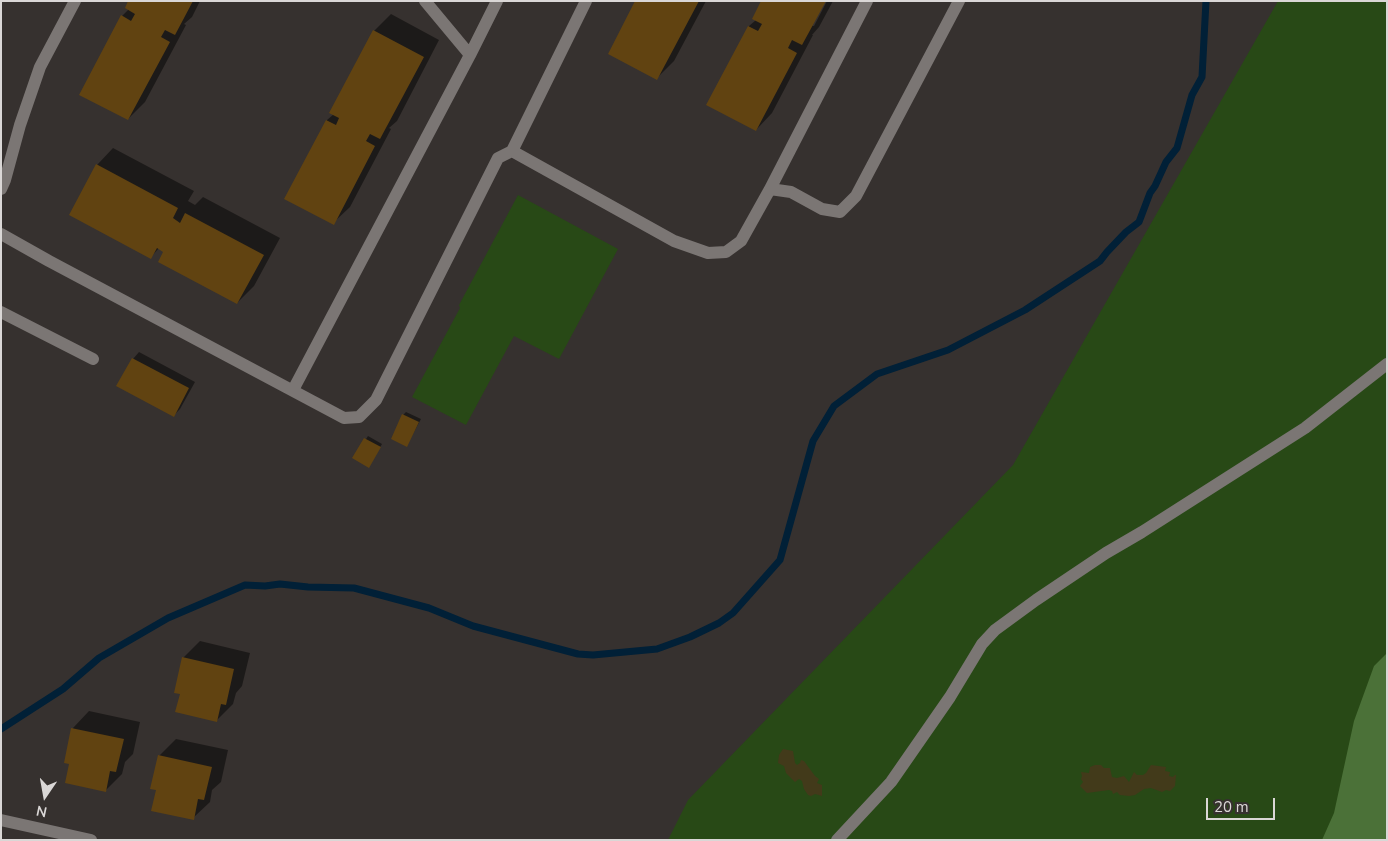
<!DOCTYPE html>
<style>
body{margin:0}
#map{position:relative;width:1388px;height:841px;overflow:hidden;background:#36312f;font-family:"Nunito Sans",sans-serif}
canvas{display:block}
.frame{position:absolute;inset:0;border:2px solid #dad7d6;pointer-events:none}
.north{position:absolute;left:20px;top:771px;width:50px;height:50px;-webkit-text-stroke:4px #36312f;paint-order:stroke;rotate:192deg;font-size:14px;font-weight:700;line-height:20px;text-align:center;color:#dad7d6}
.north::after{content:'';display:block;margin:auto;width:18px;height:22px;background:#dad7d6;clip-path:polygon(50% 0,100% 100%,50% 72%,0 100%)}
.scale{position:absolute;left:1206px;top:798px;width:69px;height:22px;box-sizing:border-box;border:2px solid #dad7d6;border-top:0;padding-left:6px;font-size:15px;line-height:18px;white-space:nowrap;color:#dad7d6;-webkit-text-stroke:4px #36312f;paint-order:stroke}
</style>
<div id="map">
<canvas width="1388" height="841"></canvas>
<div class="frame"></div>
<div class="north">N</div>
<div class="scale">20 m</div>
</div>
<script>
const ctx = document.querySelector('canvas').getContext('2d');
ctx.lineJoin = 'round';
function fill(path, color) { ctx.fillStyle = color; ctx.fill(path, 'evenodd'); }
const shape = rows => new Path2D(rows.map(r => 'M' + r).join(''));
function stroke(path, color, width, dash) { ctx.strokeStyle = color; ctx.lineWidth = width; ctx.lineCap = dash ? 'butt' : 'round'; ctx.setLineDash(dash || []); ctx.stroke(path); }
fill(shape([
 [1278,1,1387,1,1387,840,668,840,688,800,1013,465],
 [518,195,618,249,559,359,514,336,466,425,412,397,460,308,459,305]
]), '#284916');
fill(shape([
 [1387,653,1387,840,1322,840,1334,813,1354,721,1374,666]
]), '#4b7138');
fill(shape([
 [783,749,793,751,795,763,797,765,800,763,801,760,804,761,815,776,819,779,817,783,822,785,822,796,815,794,811,796,808,795,804,789,802,781,799,779,795,782,786,773,784,766,778,763,779,755],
 [1095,765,1101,765,1104,768,1110,768,1112,777,1117,778,1124,776,1129,782,1134,772,1137,775,1143,775,1146,773,1151,765,1166,767,1165,771,1170,772,1169,776,1173,777,1175,775,1176,775,1175,786,1170,791,1166,790,1162,792,1151,788,1144,789,1135,795,1129,796,1120,795,1117,792,1113,794,1112,791,1109,790,1087,793,1080,786,1083,782,1081,779,1082,776,1081,772,1089,773,1090,767]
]), '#423a1a');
fill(shape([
 [130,1,200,1,192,17,184,24,186,25,145,102,128,119,122,16,129,9],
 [637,1,706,1,674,61,657,78],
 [827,1,833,1,819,27,812,35,813,35,772,113,756,130,708,104,749,26,756,20,814,26],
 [391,14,439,40,397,121,389,128,391,129,350,207,333,223,286,198,327,120,334,114,374,31],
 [113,148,194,191,188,201,195,205,203,197,280,238,254,286,237,303,159,248,151,257,97,165],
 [139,352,195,382,180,409,174,415,133,359],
 [406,412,421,419,407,445,403,415],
 [368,436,382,444,371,463,354,458],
 [200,641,250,653,242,686,236,693,233,704,216,721,181,694,183,658],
 [89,711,140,722,133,754,125,762,122,774,105,791,73,728],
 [176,739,228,750,221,782,212,790,210,802,193,818,159,756]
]), '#0007');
stroke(shape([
 [1,729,63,689,99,658,168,618,245,585,265,586,280,584,308,587,354,588,429,608,473,626,578,654,593,655,657,649,690,637,719,623,733,613,780,560,813,441,834,406,877,374,948,350,1025,310,1100,261,1107,252,1126,232,1139,222,1150,193,1155,186,1166,162,1177,148,1192,95,1202,77,1206,1]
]), '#012037', 7);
fill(shape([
 [128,1,193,1,175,35,165,30,161,37,170,42,128,120,79,95,121,15,131,21,135,14,125,8],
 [635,1,699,1,657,80,608,54],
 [761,1,826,1,802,45,792,40,788,48,797,53,756,131,706,105,748,26,758,31,762,24,752,19],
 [373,30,424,57,380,139,370,134,366,141,375,146,334,225,284,199,326,120,336,125,339,118,329,113],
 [96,164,178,208,173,218,180,223,185,213,264,255,237,304,158,262,163,252,157,248,151,259,69,215],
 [132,358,189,388,174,417,116,386],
 [402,414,419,422,407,447,391,439],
 [364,438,381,447,369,468,352,458],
 [182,657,234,669,226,705,221,704,217,722,175,712,180,694,174,693],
 [71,728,124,739,116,772,110,771,106,792,65,783,69,764,64,763],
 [158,755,212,767,204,800,198,799,194,820,151,811,156,790,150,789]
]), '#614311');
stroke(shape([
 [470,55,497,1],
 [512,151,586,1],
 [1,189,5,180,20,125,40,67,75,1],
 [770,189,867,1],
 [1,234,49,261,344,418,359,417,376,400,498,158,512,151,674,241,708,253,726,252,741,241,770,189,791,192,822,209,840,212,856,196,959,1],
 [1,312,93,359],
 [293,390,470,55,425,1],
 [1,820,91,840],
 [837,840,891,782,950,697,982,644,995,630,1036,600,1106,553,1142,532,1305,428,1387,364]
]), '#7b7674', 12);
</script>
